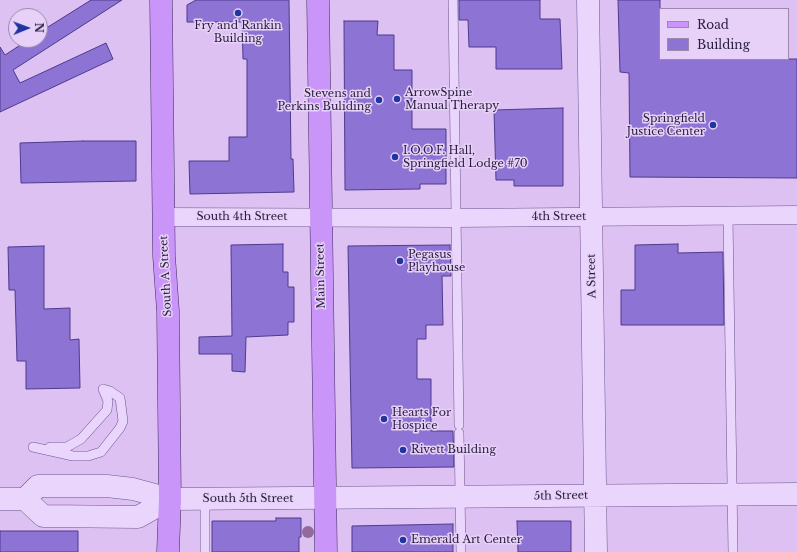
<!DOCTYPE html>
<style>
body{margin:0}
#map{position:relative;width:797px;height:552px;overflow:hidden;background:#dcc1f2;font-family:"Libre Baskerville",serif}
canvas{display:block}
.legend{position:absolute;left:659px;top:8px;width:130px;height:52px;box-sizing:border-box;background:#e7d1f8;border:1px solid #9a89ac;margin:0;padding:5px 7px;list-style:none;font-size:12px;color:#271c3b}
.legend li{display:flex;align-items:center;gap:8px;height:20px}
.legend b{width:20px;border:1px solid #9a89ac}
.north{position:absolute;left:8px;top:8px;width:40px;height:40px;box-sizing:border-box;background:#e7d1f8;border:1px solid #9a89ac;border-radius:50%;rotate:89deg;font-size:11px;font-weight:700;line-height:16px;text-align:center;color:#271c3b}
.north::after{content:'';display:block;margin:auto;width:14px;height:18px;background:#2135a1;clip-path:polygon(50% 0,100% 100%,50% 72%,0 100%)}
</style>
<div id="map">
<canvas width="797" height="552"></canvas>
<ul class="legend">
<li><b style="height:5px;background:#ca95f8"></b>Road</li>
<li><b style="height:11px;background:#8d73d3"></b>Building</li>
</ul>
<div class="north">N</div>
</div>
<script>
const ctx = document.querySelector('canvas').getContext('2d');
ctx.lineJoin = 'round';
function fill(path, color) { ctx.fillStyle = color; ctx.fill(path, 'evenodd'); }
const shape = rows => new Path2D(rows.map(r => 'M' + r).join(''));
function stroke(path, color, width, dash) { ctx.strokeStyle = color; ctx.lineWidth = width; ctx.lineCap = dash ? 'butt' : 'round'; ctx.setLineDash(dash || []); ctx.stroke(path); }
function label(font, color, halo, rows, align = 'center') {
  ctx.font = font + ' "Libre Baskerville",serif'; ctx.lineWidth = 3; ctx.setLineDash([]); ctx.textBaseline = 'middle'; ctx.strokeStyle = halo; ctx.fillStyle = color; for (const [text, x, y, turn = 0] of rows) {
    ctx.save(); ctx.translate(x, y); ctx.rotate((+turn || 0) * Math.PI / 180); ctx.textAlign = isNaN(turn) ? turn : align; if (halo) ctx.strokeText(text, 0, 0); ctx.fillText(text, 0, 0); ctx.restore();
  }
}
const building = shape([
 [91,0,122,0,13,70,20,83,106,43,113,59,0,112,0,47,5,55,28,40,40,40,40,32,91,0],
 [196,0,289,0,291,159,293,159,294,192,190,194,189,161,229,161,229,137,247,137,247,59,243,59,242,22,187,22,187,5,196,0],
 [459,0,540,0,540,19,560,19,562,69,496,69,496,47,469,47,468,20,459,20,459,0],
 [618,0,660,0,660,59,797,59,797,178,630,177,629,73,620,72,618,0],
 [344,21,378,21,377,35,394,35,394,70,412,70,412,129,446,129,446,184,420,184,420,189,345,190,344,21],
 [563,108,563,186,514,186,514,180,496,180,494,110,563,108],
 [83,141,136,141,136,181,21,183,20,143,83,141],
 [283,244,283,272,288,272,288,287,294,287,294,322,288,322,288,335,246,337,245,372,232,371,232,354,199,354,199,337,232,336,231,245,283,244],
 [678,244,678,253,723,252,724,325,621,325,621,290,635,290,635,245,678,244],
 [450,245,451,276,442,276,443,325,426,325,426,339,417,339,417,379,431,379,431,431,453,431,454,467,352,468,348,246,450,245],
 [44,246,44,309,70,308,70,340,79,339,80,388,26,389,26,361,17,361,15,290,9,290,8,247,44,246],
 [276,518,301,518,301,537,299,537,299,552,212,552,212,521,276,521,276,518],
 [517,521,571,521,571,552,518,552,517,521],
 [453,524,453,552,352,552,352,526,453,524],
 [0,531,78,531,78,552,0,552,0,531]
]);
fill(building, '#8d73d3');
stroke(building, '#4f3a8e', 1);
const service = shape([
 [453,0,459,425],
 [728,216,733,552],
 [459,433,461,552],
 [33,447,73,456,88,456,101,452,120,428,123,421,120,398,110,391,103,389],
 [50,447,67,447,81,439,107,410,108,401,103,389],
 [205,499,205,552]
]);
const minor = shape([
 [163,217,456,218,797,215]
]);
const tertiary = shape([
 [588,0,596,552],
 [0,499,25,499,43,516,138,517,170,499],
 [25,499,38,486,107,486,133,489,170,499,797,494]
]);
const primary = shape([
 [161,0,164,256,168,311,170,499,168,552],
 [318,0,326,552]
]);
stroke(service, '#6b578d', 10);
stroke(minor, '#6b578d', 19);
stroke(tertiary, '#6b578d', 23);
stroke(primary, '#3a2b5a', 23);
stroke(service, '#ead5fc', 9);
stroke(minor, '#ead5fc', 18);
stroke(tertiary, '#ead5fc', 22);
stroke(primary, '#ca95f8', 22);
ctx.fillStyle = '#94699b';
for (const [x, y] of [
 [308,532]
]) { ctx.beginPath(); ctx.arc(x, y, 6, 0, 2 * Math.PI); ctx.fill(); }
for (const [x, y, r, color] of [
 [238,13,4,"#2135a1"],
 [397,99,4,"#2135a1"],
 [379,100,4,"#2135a1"],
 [713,125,4,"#2135a1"],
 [395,157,4,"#2135a1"],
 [400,261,4,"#2135a1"],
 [384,419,4,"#2135a1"],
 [403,450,4,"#2135a1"],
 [403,540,4,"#2135a1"]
]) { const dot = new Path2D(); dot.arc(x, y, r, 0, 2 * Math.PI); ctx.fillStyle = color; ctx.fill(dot); stroke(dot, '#e7d1f8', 1.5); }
label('11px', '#271c3b', '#e7d1f8', [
 ["Fry and Rankin",238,26,"center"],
 ["Building",238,39,"center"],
 ["ArrowSpine",405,93],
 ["Manual Therapy",405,106],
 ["Stevens and",371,94,"right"],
 ["Perkins Buliding",371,107,"right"],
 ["Springfield",705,119,"right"],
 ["Justice Center",705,132,"right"],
 ["I.O.O.F. Hall,",403,151],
 ["Springfield Lodge #70",403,164],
 ["Pegasus",408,255],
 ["Playhouse",408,268],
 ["Hearts For",392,413],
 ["Hospice",392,426],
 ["Rivett Building",411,450],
 ["Emerald Art Center",411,540]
], 'left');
label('11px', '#271c3b', '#e7d1f8', [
 ["South 4th Street",242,217],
 ["4th Street",559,217],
 ["South A Street",166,276,-93],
 ["Main Street",321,276,-91],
 ["A Street",592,276,-91],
 ["5th Street",561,496,-1],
 ["South 5th Street",248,499]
]);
</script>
